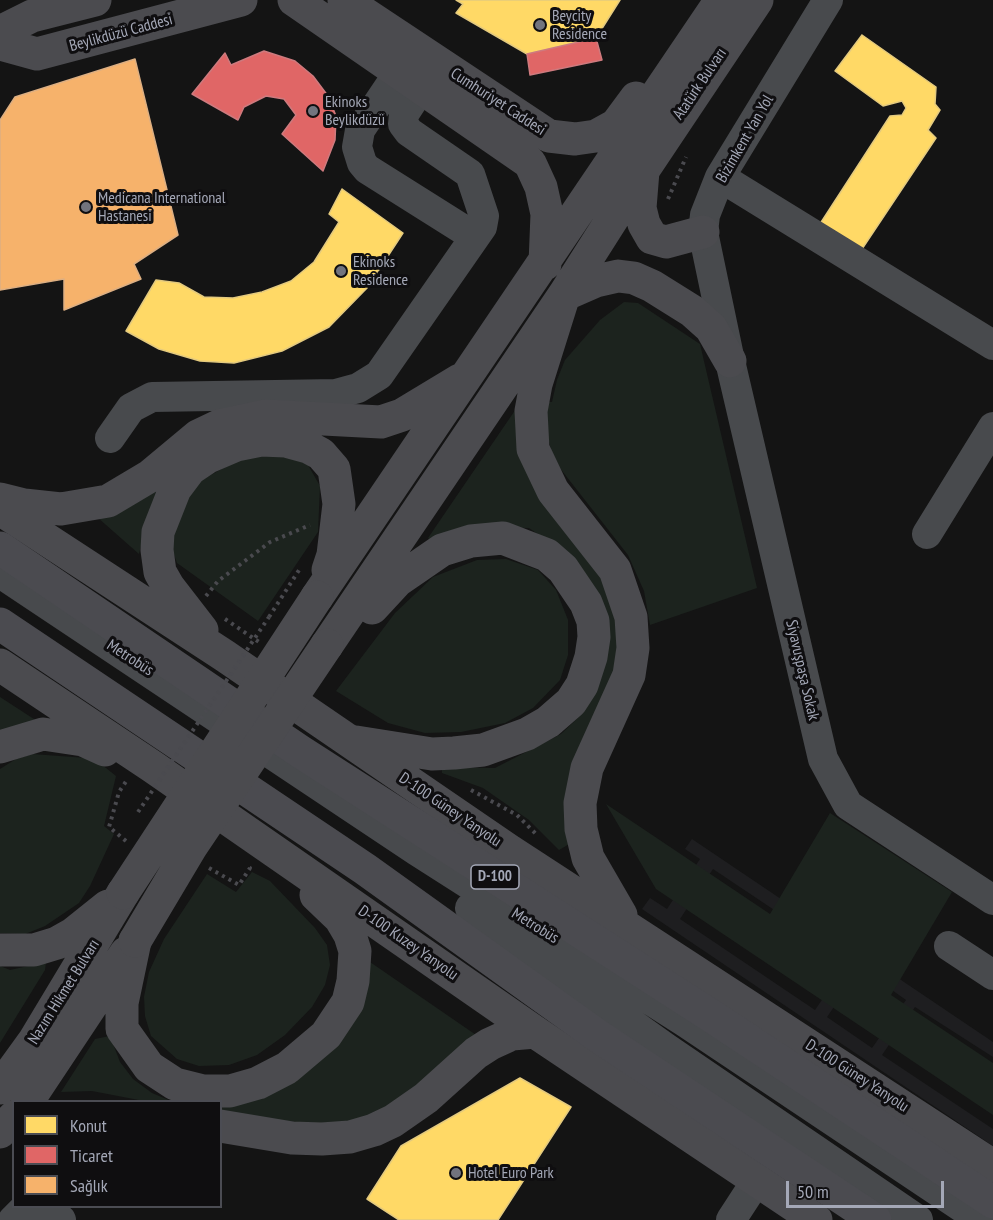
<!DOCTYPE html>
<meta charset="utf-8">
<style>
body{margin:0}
#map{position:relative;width:993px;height:1220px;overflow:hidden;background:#141414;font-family:"PT Sans Narrow",sans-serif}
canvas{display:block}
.legend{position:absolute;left:12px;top:1100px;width:210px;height:108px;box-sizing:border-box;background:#0f0e10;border:2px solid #4b4c53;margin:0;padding:8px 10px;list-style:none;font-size:18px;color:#a4a8b7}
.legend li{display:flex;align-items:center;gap:12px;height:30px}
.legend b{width:30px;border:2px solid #4b4c53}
.scale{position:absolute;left:786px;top:1181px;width:158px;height:27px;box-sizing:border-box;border:3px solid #a4a8b7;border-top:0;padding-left:8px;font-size:18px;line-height:21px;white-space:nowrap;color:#a4a8b7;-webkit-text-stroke:4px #0f0e10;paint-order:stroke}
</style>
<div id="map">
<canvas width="993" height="1220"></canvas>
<ul class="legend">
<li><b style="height:16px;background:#ffd966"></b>Konut</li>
<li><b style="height:16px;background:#e06666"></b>Ticaret</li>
<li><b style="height:16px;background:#f6b26b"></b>Sağlık</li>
</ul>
<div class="scale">50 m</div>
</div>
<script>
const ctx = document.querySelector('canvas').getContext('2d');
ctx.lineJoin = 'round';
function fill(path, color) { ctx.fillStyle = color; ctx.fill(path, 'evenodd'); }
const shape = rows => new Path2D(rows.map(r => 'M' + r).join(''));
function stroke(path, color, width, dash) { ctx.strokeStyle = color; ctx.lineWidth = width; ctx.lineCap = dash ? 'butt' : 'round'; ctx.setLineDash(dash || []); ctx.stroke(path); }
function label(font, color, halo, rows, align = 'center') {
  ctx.font = font + ' "PT Sans Narrow",sans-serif'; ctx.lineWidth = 6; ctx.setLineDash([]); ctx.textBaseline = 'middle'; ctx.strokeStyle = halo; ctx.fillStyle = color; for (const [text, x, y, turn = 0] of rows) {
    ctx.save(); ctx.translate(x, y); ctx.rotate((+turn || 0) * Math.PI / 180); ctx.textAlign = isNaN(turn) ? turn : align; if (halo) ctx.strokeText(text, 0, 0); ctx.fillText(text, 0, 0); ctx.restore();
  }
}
fill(shape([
 [692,839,993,1042,993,1057,915,1007,882,1055,993,1129,993,1146,642,909,650,898,667,909,700,859,685,849],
 [713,869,849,960,815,1010,680,919],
 [861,968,906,1000,872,1048,827,1017]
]), '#1e1e20');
fill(shape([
 [624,302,638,303,700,344,757,588,650,625,644,591,628,555,559,467,551,450,546,429,547,402,552,402,557,380,565,360,600,320],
 [520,403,620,603,618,660,571,843,559,850,529,820,483,788,442,773,442,767,495,768,561,734,583,713,599,679,561,550,529,528,479,527,433,542,428,538],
 [254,451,286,453,308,465,320,486,318,532,258,621,177,563,169,541,177,513,200,481],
 [176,469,148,516,139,554,97,517],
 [506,559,538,570,556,590,568,620,568,655,560,680,533,708,505,723,461,732,425,733,388,723,336,691,395,613,433,577,477,560],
 [0,697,37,721,0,735],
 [32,754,87,758,101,764,116,776,104,826,114,834,90,886,79,903,45,926,25,934,0,933,0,769,16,759],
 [606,804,770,914,830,813,952,892,891,995,993,1063,993,1115,656,889],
 [252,872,270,881,315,928,327,945,330,965,325,985,312,1007,285,1035,257,1055,229,1065,199,1066,177,1059,151,1036,145,1016,144,997,149,972,164,939,207,874,236,892],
 [46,962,45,970,0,1043,0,966,10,970],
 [370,962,479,1037,412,1095,352,1125,221,1118,221,1107,273,1091],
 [110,1036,120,1062,133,1079,152,1093,171,1101,144,1101,92,1091,61,1092,95,1039]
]), '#1c231e');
const homes = shape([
 [456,0,620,0,596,38,527,54,456,13,463,4,456,0],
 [862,35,936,87,935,104,940,110,928,130,936,138,860,252,818,227,890,116,902,115,906,108,902,101,883,106,835,71,862,35],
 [342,189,403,233,367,288,329,327,282,351,234,363,200,361,159,349,126,331,156,280,179,283,204,297,233,298,262,292,291,281,314,262,339,222,329,214,342,189],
 [520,1078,571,1107,498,1220,399,1220,367,1199,401,1146,520,1078]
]);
fill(homes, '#ffd966');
stroke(homes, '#e4ca7e', 1.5);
const shops = shape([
 [596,38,602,60,530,75,527,54,596,38],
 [264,51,295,61,313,76,328,96,336,116,335,140,323,171,282,134,296,115,284,99,266,96,244,107,238,120,192,94,225,53,231,65,264,51]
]);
fill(shops, '#e06666');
stroke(shops, '#ce7a7e', 1.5);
const health = shape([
 [135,59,178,235,134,264,141,279,64,310,64,279,0,290,0,120,15,97,135,59]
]);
fill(health, '#f6b26b');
stroke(health, '#ddaf82', 1.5);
stroke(shape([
 [668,199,686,157],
 [206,596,218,581,270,542,310,525],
 [269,617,301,567],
 [225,619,259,642],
 [471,790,517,815,538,836],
 [126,841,109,827,119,792,127,780],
 [209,868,239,885,250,868,247,866]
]), '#4a4a4f', 4, [3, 4.5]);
stroke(shape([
 [828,0,720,177,705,215,703,232,730,361,823,759,848,805,993,900],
 [421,88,404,114,403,124,409,132,470,174,484,216,482,227,475,237],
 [720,177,993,345],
 [110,438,131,408,152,397,336,394,358,388,379,375,475,237,367,169,362,163,357,147,360,130,399,72],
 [927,534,993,427],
 [0,573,417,851,685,1022,981,1220],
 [470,908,666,1048,918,1220],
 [949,946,993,975],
 [13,1220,23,1210,31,1208,41,1210,61,1220],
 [731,1220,757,1180]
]), '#484a4d', 30);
stroke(shape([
 [294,0,530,163,541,187,547,214,545,264],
 [344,0,549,136,575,139,596,136,616,125,636,98],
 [0,32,32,16,95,0],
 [0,44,37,54,241,0],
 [643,171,640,208,644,224,652,238,666,242,703,232],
 [0,499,24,505,61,509,108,501,150,476,198,436,219,426,266,416,381,422,402,415,460,380],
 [0,509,225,656,510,851,993,1166],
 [317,597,721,0],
 [202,630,168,586,160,572,157,550,158,532,175,489,190,469,208,457,236,445,261,440,286,441,308,447,321,454,334,469,339,504,333,555,328,570],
 [327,645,564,295,644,169,757,0],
 [0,665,153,767,535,1032,816,1220],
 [356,742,432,754,454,753,483,750,527,734,548,722,571,702,582,685,591,657,594,637,593,621,586,603,563,569,547,555,503,538,471,541,442,550,397,581,372,608],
 [0,747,43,734,83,740,105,750],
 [621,915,588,858,581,829,580,803,587,768,629,675,633,648,631,617,615,570,553,491,533,449,531,411,536,384,564,295,596,281,618,276,634,278,652,286,692,311,711,328,730,361],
 [135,941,122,1003,122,1029,149,1067,175,1084,203,1091,230,1091,258,1083,287,1068,326,1035,348,1002,353,981,355,951,350,935,340,918,316,895],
 [0,950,34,950,57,943,73,934,108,906],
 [0,1088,34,1041,123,893],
 [27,1102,126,953],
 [220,1126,292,1138,322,1139,350,1137,374,1130,393,1121,426,1098,476,1053,490,1044,512,1034,535,1032],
 [0,1132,14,1117]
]), '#4b4b4f', 33);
stroke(shape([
 [0,548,301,752,710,1015,993,1202],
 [0,624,365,869,595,1034,875,1220]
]), '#4b4b50', 33);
stroke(shape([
 [138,812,269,617]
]), '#4a4a4f', 4, [3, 4.5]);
stroke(shape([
 [123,893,317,597],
 [135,941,191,847,327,645]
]), '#4b4b4f', 33);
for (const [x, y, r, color] of [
 [540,25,6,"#72747e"],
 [313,111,6,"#72747e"],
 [86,207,6,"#72747e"],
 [341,271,6,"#72747e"],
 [456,1173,6,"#72747e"]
]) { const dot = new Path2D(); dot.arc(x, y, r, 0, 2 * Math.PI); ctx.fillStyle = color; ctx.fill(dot); stroke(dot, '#0f0e10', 2); }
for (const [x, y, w] of [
 [495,877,48]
]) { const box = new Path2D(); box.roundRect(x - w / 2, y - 12, w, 24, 4.5); ctx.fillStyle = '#0f0e10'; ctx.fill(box); stroke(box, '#a4a8b7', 1.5); }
label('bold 15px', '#a4a8b7', null, [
 ["D-100",495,877]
]);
label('16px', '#a4a8b7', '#0f0e10', [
 ["Beycity",552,16],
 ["Residence",552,34],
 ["Ekinoks",325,102],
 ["Beylikdüzü",325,120],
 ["Medicana International",98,198],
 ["Hastanesi",98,216],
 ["Ekinoks",353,262],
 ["Residence",353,280],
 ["Hotel Euro Park",468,1173]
], 'left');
label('16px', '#a4a8b7', '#0f0e10', [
 ["Beylikdüzü Caddesi",121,33,-15],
 ["Atatürk Bulvarı",700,84,-56],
 ["Cumhuriyet Caddesi",498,102,33],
 ["Bizimkent Yan Yol",745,139,-60],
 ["Metrobüs",130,658,33],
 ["Siyavuşpaşa Sokak",802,670,77],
 ["D-100 Güney Yanyolu",450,810,34],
 ["Metrobüs",535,926,32],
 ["D-100 Kuzey Yanyolu",408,943,35],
 ["Nazım Hikmet Bulvarı",64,992,-58],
 ["D-100 Güney Yanyolu",857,1076,33]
]);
</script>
